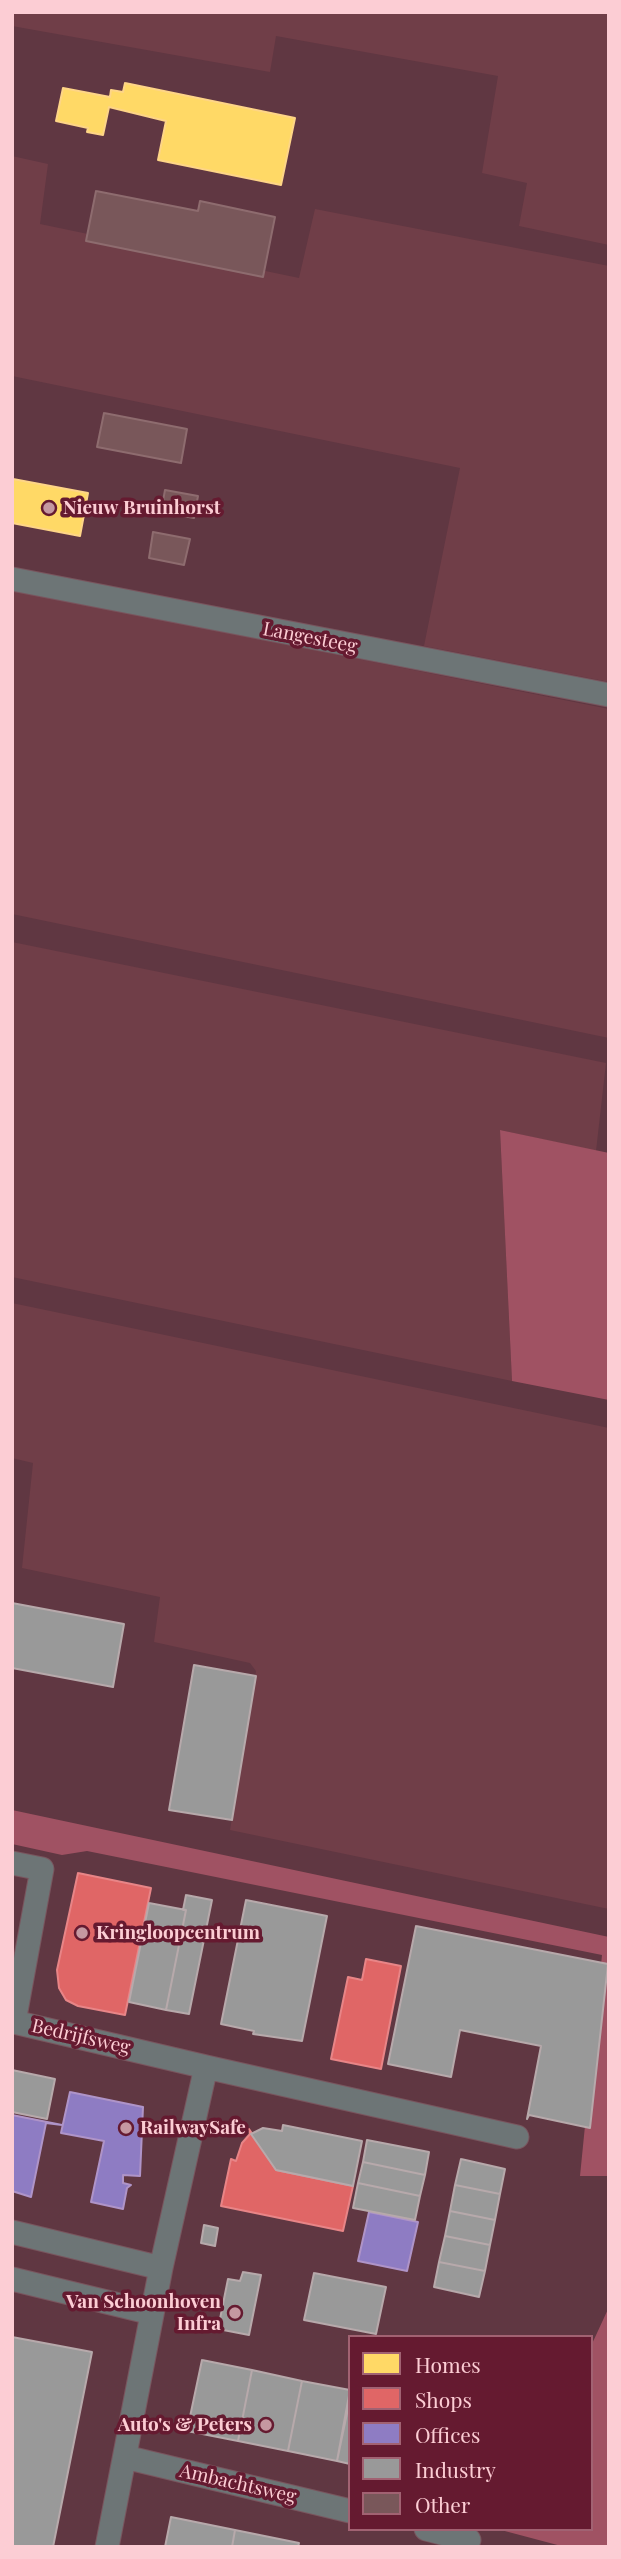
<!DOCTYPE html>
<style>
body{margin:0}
#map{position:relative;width:621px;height:2559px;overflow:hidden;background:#603742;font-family:"Playfair Display",serif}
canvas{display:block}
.frame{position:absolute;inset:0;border:14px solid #fccdd4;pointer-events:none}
.legend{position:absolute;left:348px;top:2335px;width:245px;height:196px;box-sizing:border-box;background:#651a30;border:2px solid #a16272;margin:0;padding:9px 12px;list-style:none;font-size:21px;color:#fccdd4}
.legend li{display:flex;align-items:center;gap:14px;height:35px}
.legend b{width:35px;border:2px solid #a16272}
</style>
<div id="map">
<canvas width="621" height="2559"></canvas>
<div class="frame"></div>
<ul class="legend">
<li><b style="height:19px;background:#ffd966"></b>Homes</li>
<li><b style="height:19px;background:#e06666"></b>Shops</li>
<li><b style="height:19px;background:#8e7cc3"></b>Offices</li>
<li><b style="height:19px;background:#999"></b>Industry</li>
<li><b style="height:19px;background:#79575a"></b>Other</li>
</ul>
</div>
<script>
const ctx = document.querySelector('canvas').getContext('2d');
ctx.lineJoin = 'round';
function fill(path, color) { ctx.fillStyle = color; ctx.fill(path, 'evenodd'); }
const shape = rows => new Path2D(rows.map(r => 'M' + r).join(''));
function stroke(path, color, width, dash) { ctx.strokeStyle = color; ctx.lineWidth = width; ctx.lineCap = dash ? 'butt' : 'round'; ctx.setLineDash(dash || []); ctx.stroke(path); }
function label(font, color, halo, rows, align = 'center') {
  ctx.font = font + ' "Playfair Display",serif'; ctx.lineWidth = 7; ctx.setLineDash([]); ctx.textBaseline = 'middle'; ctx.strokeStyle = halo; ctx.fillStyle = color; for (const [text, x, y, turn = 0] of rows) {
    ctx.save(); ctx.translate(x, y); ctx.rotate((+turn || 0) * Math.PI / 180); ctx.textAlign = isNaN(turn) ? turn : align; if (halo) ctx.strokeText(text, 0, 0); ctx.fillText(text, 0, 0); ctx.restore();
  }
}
fill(shape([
 [12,12,609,12,609,245,519,226,527,183,482,173,498,76,276,36,270,72,12,26],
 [12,156,48,164,40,224,299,278,315,209,609,266,609,682,424,646,460,468,12,376],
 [12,590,609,709,609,1038,12,914],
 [12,942,606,1063,596,1151,500,1130,512,1381,12,1277],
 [12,1303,609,1428,609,1909,230,1830,256,1671,250,1663,154,1642,160,1597,22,1568,33,1463,12,1458]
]), '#703e48');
fill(shape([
 [500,1130,609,1153,609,1400,512,1381],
 [12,1810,609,1937,609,2176,580,2176,602,1955,87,1851,62,1855,12,1844],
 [609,2307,609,2547,565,2547,501,2530,591,2529,591,2346]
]), '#a05263');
const homes = shape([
 [125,83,295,118,281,185,158,160,166,121,109,107,103,135,87,132,88,128,56,121,63,88,110,97,111,90,123,92,125,83],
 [13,479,88,493,80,536,12,523,13,479]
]);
fill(homes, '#ffd966');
stroke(homes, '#fed587', 2);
const shops = shape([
 [78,1873,151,1888,125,2015,78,2006,66,2000,59,1988,57,1970,78,1873],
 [366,1959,401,1966,381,2069,331,2059,348,1977,362,1980,366,1959],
 [249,2129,276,2170,353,2186,343,2231,221,2206,231,2159,236,2161,242,2143,250,2134,249,2129]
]);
fill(shops, '#e06666');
stroke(shops, '#e88587', 2);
const offices = shape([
 [70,2092,143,2107,140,2176,123,2175,123,2183,131,2185,127,2188,123,2209,91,2202,104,2141,61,2133,70,2092],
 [12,2115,62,2125,46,2123,31,2197,12,2191,12,2115],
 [369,2212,418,2222,407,2271,358,2261,369,2212]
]);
fill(offices, '#8e7cc3');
stroke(offices, '#af94c8', 2);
const industry = shape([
 [12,1603,124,1624,113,1687,12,1668,12,1603],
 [194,1665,256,1676,232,1820,169,1810,194,1665],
 [186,1895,212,1900,189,2014,166,2010,186,1910,183,1910,186,1895],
 [246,1900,327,1916,302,2041,253,2034,254,2031,221,2024,246,1900],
 [149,1903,186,1910,166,2010,129,2002,149,1903],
 [416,1926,608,1964,590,2128,529,2115,527,2119,541,2046,460,2030,451,2077,388,2064,416,1926],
 [12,2070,55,2079,47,2119,12,2112,12,2070],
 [283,2125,362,2141,353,2186,276,2170,251,2134,263,2128,282,2131,283,2125],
 [367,2140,429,2152,425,2175,363,2162,367,2140],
 [461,2159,505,2169,500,2194,455,2185,461,2159],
 [363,2162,425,2175,420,2196,358,2183,363,2162],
 [358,2183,420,2196,415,2220,353,2208,358,2183],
 [455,2185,500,2194,495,2220,450,2211,455,2185],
 [450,2211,495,2220,490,2245,445,2236,450,2211],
 [204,2225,218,2228,215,2246,201,2243,204,2225],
 [445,2236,490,2245,485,2271,439,2262,445,2236],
 [439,2262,485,2271,479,2297,434,2287,439,2262],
 [243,2272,261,2275,249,2335,218,2329,228,2279,240,2281,243,2272],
 [314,2273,386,2287,376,2334,304,2320,314,2273],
 [12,2337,92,2352,53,2547,12,2547,12,2337],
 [202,2360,252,2370,238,2441,187,2431,202,2360],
 [252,2370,302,2381,288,2451,238,2441,252,2370],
 [302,2381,350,2390,337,2461,288,2451,302,2381],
 [350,2399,350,2464,337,2461,350,2399],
 [171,2517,235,2530,232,2547,165,2547,171,2517],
 [235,2530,299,2543,298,2547,232,2547,235,2530]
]);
fill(industry, '#999');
stroke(industry, '#b7a9ab', 2);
const building = shape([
 [96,191,198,211,200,201,275,217,263,277,86,241,96,191],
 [104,413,187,429,181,463,97,447,104,413],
 [165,490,198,496,194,518,161,512,165,490],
 [153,532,190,539,184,565,149,558,153,532]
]);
fill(building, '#79575a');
stroke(building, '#8e6c6f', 2);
const street = shape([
 [12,579,609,695],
 [12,1863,42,1869,14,2022,206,2067,161,2268,107,2547],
 [206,2067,517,2137],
 [12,2232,161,2268],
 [12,2279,152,2313],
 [125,2457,350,2511],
 [426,2529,469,2540]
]);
stroke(street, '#79555e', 25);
stroke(street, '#6d7576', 23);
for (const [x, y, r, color] of [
 [49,508,7,"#c598a1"],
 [82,1933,7,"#c598a1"],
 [126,2128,7,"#c598a1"],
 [235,2313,7,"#c598a1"],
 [266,2425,7,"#c598a1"]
]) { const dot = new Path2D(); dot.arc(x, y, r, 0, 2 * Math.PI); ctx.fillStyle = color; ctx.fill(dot); stroke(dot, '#651a30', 2.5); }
label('bold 19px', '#fccdd4', '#651a30', [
 ["Nieuw Bruinhorst",63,508],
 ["Kringloopcentrum",96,1933],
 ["RailwaySafe",140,2128],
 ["Van Schoonhoven",221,2302,"right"],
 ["Infra",221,2324,"right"],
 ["Auto's & Peters",252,2425,"right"]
], 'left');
label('19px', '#fccdd4', '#651a30', [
 ["Langesteeg",310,638,11],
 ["Bedrijfsweg",81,2037,13],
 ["Ambachtsweg",238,2484,13]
]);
</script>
